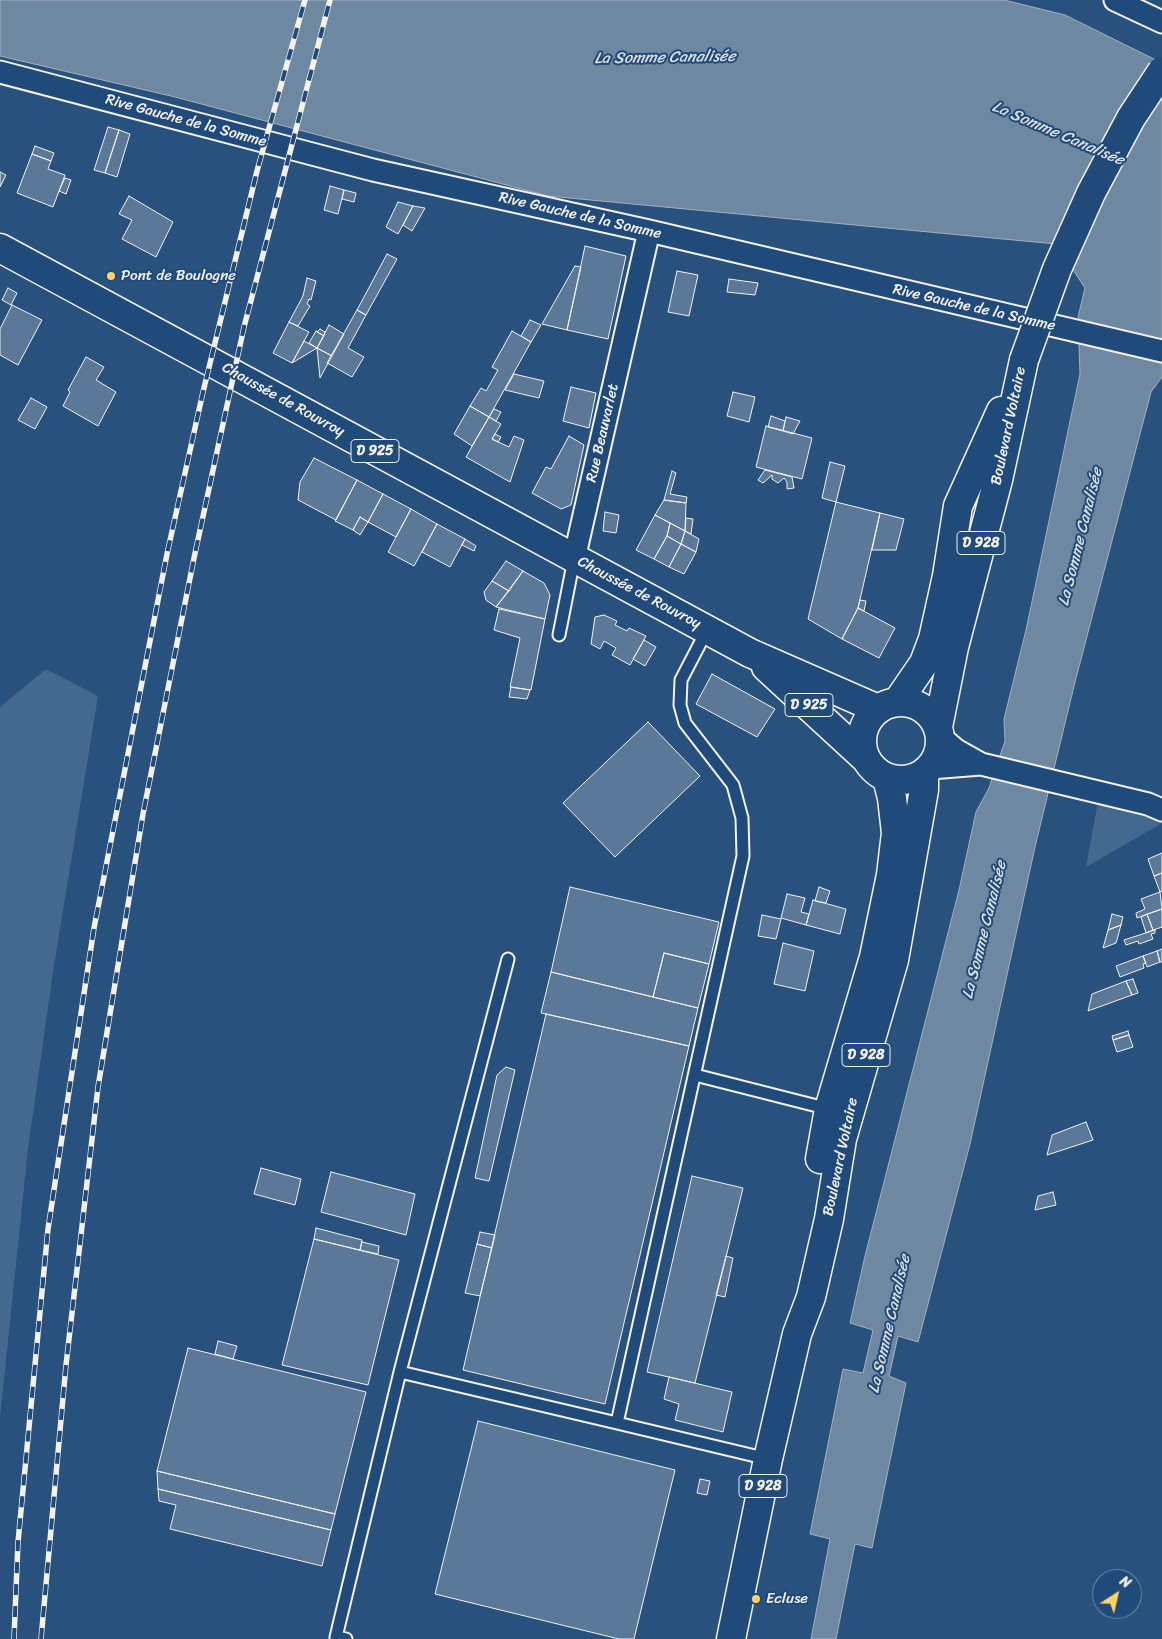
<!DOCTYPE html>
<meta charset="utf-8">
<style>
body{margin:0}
#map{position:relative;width:1162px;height:1639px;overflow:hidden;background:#28517e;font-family:Sriracha,sans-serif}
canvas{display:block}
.north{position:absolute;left:1092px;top:1569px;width:50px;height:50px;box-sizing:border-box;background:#1f4a7a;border:1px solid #748da6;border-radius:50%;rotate:35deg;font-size:14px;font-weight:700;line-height:20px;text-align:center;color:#f4f1e8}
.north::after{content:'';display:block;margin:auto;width:18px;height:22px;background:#ffd166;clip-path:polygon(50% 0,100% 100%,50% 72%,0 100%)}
</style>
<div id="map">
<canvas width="1162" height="1639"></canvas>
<div class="north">N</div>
</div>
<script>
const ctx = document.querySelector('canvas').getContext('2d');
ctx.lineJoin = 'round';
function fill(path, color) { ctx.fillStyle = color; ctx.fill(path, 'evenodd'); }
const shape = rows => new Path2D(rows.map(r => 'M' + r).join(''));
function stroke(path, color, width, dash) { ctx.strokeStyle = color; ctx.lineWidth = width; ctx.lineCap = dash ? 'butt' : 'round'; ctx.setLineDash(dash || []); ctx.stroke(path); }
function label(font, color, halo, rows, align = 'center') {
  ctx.font = font + ' Sriracha,sans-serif'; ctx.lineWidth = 4; ctx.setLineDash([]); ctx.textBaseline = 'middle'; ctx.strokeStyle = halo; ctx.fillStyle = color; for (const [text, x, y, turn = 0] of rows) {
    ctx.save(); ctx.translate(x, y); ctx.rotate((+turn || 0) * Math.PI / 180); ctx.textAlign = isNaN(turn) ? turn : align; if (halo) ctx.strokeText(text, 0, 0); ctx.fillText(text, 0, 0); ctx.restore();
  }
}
fill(shape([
 [46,669,98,696,53,972,28,1149,0,1418,0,707],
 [1099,796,1162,812,1162,823,1086,867]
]), '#45688e');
const water = shape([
 [0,0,1004,0,1065,15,1162,63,1162,377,1151,392,1075,682,1035,847,970,1144,918,1342,898,1336,889,1376,906,1383,872,1548,855,1544,836,1639,811,1639,830,1539,810,1534,843,1369,863,1373,873,1330,850,1323,865,1256,959,890,976,812,989,788,1005,741,1004,719,1026,630,1080,374,1078,317,1085,288,1056,244,548,196,175,97,0,56,0,0]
]);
fill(water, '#6e88a2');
stroke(water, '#a4b2be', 1);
const building = shape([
 [108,127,119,130,105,173,94,170,108,127],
 [119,130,130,134,117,177,105,173,119,130],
 [35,146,54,153,51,161,32,154,35,146],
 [32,154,51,161,48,169,65,175,53,207,17,193,32,154],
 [0,172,6,175,0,187,0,172],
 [65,178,71,180,66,194,59,191,65,178],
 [330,186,344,190,338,214,324,210,330,186],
 [344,190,356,193,354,202,342,199,344,190],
 [129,196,173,222,156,257,122,239,132,220,119,214,129,196],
 [398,202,413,206,398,234,386,227,398,202],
 [413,206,425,208,412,231,403,225,413,206],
 [585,246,626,256,608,339,567,330,585,246],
 [387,254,397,259,366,315,357,310,387,254],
 [575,266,581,267,567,330,542,324,575,266],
 [677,271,698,275,689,316,668,312,677,271],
 [307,278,316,281,311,300,309,299,307,304,310,306,298,326,289,322,303,296,307,278],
 [729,279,758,283,755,295,727,292,729,279],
 [8,288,17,293,11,305,2,300,8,288],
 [12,305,42,320,18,365,0,355,0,329,12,305],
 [357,310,366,315,348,348,364,357,352,377,327,363,357,310],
 [530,320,541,325,531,342,521,336,530,320],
 [289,322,309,332,292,363,273,353,289,322],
 [329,325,344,334,332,356,317,348,329,325],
 [320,329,325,332,324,336,317,332,320,329],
 [316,331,324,336,317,348,309,343,316,331],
 [512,331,531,342,489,417,470,406,481,388,486,391,498,370,492,367,512,331],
 [304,341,317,348,292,363,304,341],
 [317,348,332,356,320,378,317,348],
 [86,357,104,367,96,380,116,392,98,426,63,406,70,392,68,390,86,357],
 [514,374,544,381,539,398,505,390,514,374],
 [571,387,596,393,589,428,563,421,571,387],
 [733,392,755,397,749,422,727,416,733,392],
 [31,398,47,407,35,429,18,420,31,398],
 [470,406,489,417,472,446,454,434,470,406],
 [494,409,501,412,496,421,489,417,494,409],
 [771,416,785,421,783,431,768,427,771,416],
 [489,417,501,424,492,439,509,447,514,436,524,440,510,482,466,457,489,417],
 [786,417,800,421,793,434,783,431,786,417],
 [766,426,812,438,802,479,756,467,766,426],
 [495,434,501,437,498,442,492,439,495,434],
 [569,436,584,445,571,505,561,509,532,493,546,467,551,469,569,436],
 [314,458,357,480,336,520,298,500,300,482,314,458],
 [830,462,845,466,836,502,822,498,830,462],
 [765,470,792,477,794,488,787,489,787,482,784,478,778,483,772,479,772,475,763,483,758,480,765,470],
 [672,471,676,473,670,494,687,497,686,503,664,500,672,471],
 [357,480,383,494,368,522,360,517,353,530,335,521,357,480],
 [383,494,411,509,396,537,368,522,383,494],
 [664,500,686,503,685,531,655,515,664,500],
 [836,502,880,513,858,608,842,639,808,619,836,502],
 [411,509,437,524,414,566,388,552,411,509],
 [605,512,619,515,616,533,603,531,605,512],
 [880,513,904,519,896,550,872,550,880,513],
 [655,515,670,523,667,536,654,559,636,550,655,515],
 [360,517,368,522,360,535,353,530,360,517],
 [686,518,693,519,691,534,685,531,686,518],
 [670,523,685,531,681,544,667,536,670,523],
 [437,524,465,539,450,567,422,552,437,524],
 [685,531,699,539,696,552,681,544,685,531],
 [667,536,681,544,669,567,654,559,667,536],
 [465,539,476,546,474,551,462,545,465,539],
 [681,544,696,552,684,574,669,567,681,544],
 [506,561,523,571,509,591,492,581,506,561],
 [523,571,544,583,550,595,545,619,496,607,523,571],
 [492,581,509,591,496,607,486,600,484,592,492,581],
 [860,600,866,601,864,611,858,608,860,600],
 [858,608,895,628,879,658,842,639,858,608],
 [499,609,545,619,531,690,510,687,520,638,494,630,499,609],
 [604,615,617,621,615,625,627,631,629,628,646,636,630,665,612,655,616,648,604,641,600,649,591,644,595,617,604,615],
 [644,640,656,647,645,666,633,659,644,640],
 [712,674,775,709,757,737,696,704,712,674],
 [511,687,530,690,527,699,509,697,511,687],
 [648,722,700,776,615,857,563,803,648,722],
 [1162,853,1162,873,1154,876,1148,859,1162,853],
 [1162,873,1162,891,1160,892,1154,876,1162,873],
 [570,887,719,922,709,964,664,953,653,997,551,972,570,887],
 [819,887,830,891,826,903,815,901,819,887],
 [1160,892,1162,909,1137,918,1136,913,1145,909,1141,899,1160,892],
 [787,894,805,898,801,912,809,914,806,925,781,918,787,894],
 [813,900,846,909,840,934,806,925,813,900],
 [1162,909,1162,927,1153,930,1147,914,1162,909],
 [1112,914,1123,917,1121,925,1108,930,1112,914],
 [1147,914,1153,930,1146,933,1141,917,1147,914],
 [762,915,781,919,776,939,758,936,762,915],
 [1121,925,1116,943,1103,948,1108,930,1121,925],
 [1155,930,1155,933,1151,934,1153,939,1139,944,1138,941,1126,945,1124,940,1155,930],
 [783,943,814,951,805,991,774,984,783,943],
 [1162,949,1162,962,1160,962,1157,951,1162,949],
 [1157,951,1160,962,1147,967,1143,956,1157,951],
 [664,953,709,964,698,1008,653,997,664,953],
 [1143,956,1146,963,1143,964,1144,968,1120,977,1116,966,1143,956],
 [551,972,698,1008,689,1046,541,1013,551,972],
 [1133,979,1138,993,1132,995,1126,981,1133,979],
 [1126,981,1132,995,1088,1011,1092,994,1126,981],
 [546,1014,689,1046,605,1404,463,1370,546,1014],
 [1128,1031,1129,1035,1113,1040,1112,1036,1128,1031],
 [1129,1035,1133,1047,1117,1052,1113,1040,1129,1035],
 [506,1067,515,1070,489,1181,475,1178,497,1075,506,1067],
 [1086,1122,1093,1140,1047,1155,1052,1135,1086,1122],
 [261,1168,301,1179,295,1205,254,1194,261,1168],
 [331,1172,415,1194,406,1235,321,1212,331,1172],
 [692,1176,743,1188,695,1383,647,1372,692,1176],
 [1053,1192,1056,1205,1035,1210,1038,1196,1053,1192],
 [316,1228,362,1240,360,1250,314,1239,316,1228],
 [480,1232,495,1235,492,1248,477,1244,480,1232],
 [314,1239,399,1260,368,1385,282,1365,314,1239],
 [362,1242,379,1246,378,1254,360,1250,362,1242],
 [477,1244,492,1248,480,1296,465,1293,477,1244],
 [726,1256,733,1258,725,1297,716,1295,726,1256],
 [218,1341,237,1346,233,1359,215,1354,218,1341],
 [188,1348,366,1392,335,1514,157,1471,188,1348],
 [669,1377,732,1392,723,1432,675,1420,679,1404,664,1399,669,1377],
 [478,1421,675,1470,634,1639,619,1639,435,1594,478,1421],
 [157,1471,335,1514,331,1530,158,1489,157,1471],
 [700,1479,710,1481,707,1495,697,1493,700,1479],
 [158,1489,331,1530,322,1566,170,1529,176,1505,159,1501,158,1489]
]);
fill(building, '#5b7899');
stroke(building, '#f4f1e8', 1);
const service = shape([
 [707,630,681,680,680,705,685,723,733,785,742,818,743,856,617,1423,768,1459],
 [559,635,574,559],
 [508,959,400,1372,617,1423],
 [695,1075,829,1109],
 [346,1639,336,1637,400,1372]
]);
const minor = shape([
 [1115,0,1162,22],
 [0,72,373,170,649,231,1162,351],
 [574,559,649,231],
 [941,737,956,750,981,764,1148,804,1162,810],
 [930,768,981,764]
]);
const primary = shape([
 [0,248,750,653,878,709],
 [766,667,866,759],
 [898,701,924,663,933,639,947,576,958,506,1001,411],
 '862 741a39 39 0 1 1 78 0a39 39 0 1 1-78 0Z',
 [938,727,954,647,998,480,1024,360],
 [820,1159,829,1109,874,957,891,875,896,833,892,798,887,778],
 [731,1639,768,1459,797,1334,811,1297,829,1219,842,1139,894,960,924,790,924,773]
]);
stroke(service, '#f4f1e8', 15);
stroke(minor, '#f4f1e8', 25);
stroke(primary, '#f4f1e8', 31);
stroke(service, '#1f4a7a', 11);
stroke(minor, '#1f4a7a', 21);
stroke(primary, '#1f4a7a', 28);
const rail = shape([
 [14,1639,18,1542,48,1229,94,928,167,554,203,392,257,171,305,0],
 [41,1639,66,1365,98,1087,143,814,194,558,244,327,330,0]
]);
stroke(rail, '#f4f1e8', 5.5);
stroke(rail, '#1f4a7a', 4, [11]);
const primaryBridge = shape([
 [1024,360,1057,269,1091,193,1131,118,1162,71]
]);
stroke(primaryBridge, '#f4f1e8', 31, []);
stroke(primaryBridge, '#1f4a7a', 28);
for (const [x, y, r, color] of [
 [111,276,5,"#ffd166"],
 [756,1599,5,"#ffd166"]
]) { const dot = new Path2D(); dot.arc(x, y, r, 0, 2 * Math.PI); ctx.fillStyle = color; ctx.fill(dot); stroke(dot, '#1f4a7a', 2); }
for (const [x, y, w] of [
 [375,451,48],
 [981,543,48],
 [809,705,48],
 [866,1055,48],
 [763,1486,48]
]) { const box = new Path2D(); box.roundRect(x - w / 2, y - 11.5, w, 23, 4); ctx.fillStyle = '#1f4a7a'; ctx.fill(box); stroke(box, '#f4f1e8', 1); }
label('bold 14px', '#f4f1e8', null, [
 ["D 925",375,451],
 ["D 928",981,543],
 ["D 925",809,705],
 ["D 928",866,1055],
 ["D 928",763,1486]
]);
label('15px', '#f4f1e8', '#1f4a7a', [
 ["Rive Gauche de la Somme",186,121,15],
 ["Rive Gauche de la Somme",580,216,13],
 ["Rive Gauche de la Somme",974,308,13],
 ["Chaussée de Rouvroy",283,400,29],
 ["Boulevard Voltaire",1009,426,-78],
 ["Rue Beauvarlet",603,433,-77],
 ["Chaussée de Rouvroy",639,593,28],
 ["Boulevard Voltaire",841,1157,-78]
]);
label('15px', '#f4f1e8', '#1f4a7a', [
 ["Pont de Boulogne",121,276],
 ["Ecluse",766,1599]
], 'left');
label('italic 16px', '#d9dcda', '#1f4a7a', [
 ["La Somme Canalisée",665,58,-1],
 ["La Somme Canalisée",1058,134,23],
 ["La Somme Canalisée",1081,537,-76],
 ["La Somme Canalisée",985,930,-76],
 ["La Somme Canalisée",890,1324,-77]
]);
</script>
